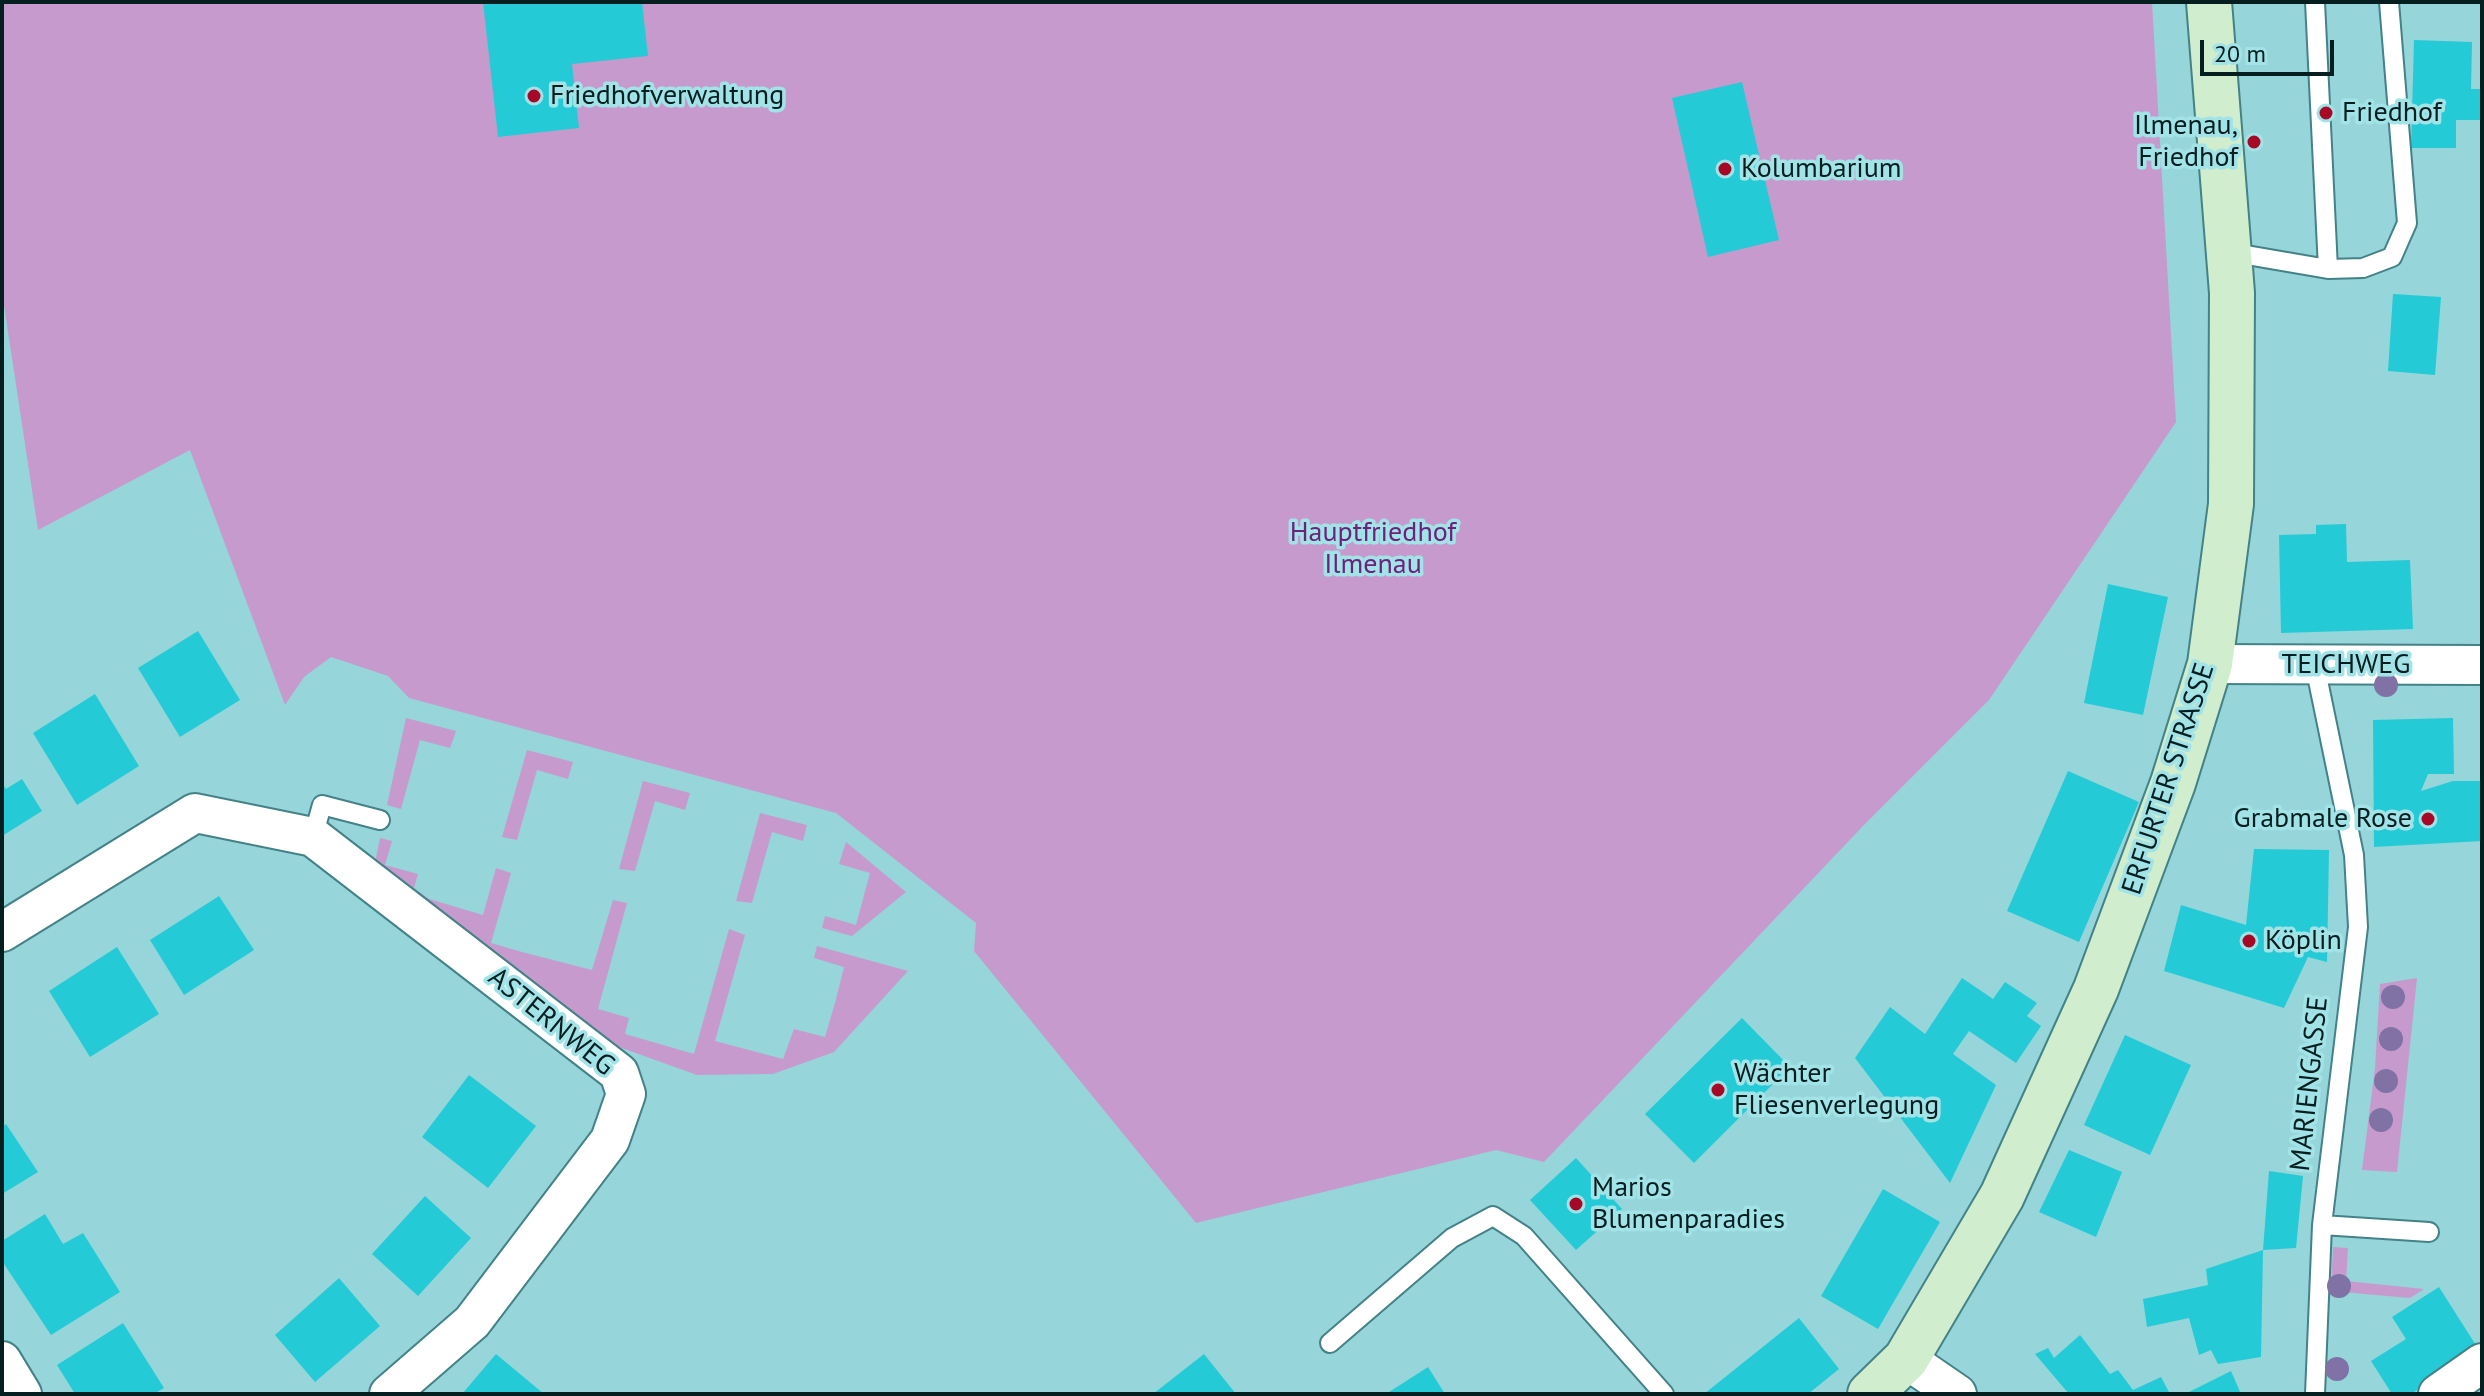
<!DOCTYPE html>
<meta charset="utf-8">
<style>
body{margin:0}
#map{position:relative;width:2484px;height:1396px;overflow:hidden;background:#96d5da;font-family:"PT Sans",sans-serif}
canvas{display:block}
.frame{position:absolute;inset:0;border:4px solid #051f21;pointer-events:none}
.scale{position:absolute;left:2200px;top:40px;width:134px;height:36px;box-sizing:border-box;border:4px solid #051f21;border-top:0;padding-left:10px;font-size:24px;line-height:28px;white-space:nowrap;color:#051f21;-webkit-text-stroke:6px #a2e3e7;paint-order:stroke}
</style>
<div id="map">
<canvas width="2484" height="1396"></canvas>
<div class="frame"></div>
<div class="scale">20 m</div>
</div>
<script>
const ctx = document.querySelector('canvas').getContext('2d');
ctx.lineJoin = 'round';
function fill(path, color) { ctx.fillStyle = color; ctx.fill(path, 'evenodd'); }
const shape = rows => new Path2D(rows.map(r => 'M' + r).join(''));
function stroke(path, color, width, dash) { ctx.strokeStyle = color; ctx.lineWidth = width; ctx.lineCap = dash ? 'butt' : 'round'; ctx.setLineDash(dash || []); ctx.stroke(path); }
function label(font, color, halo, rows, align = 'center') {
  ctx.font = font + ' "PT Sans",sans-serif'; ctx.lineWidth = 7; ctx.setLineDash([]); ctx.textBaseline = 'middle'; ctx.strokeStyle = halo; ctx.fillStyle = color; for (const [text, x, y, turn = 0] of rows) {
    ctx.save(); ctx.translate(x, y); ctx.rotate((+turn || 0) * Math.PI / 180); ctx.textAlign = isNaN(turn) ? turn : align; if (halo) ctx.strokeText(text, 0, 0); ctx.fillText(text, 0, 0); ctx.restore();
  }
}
fill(shape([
 [2,2,2152,2,2176,422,1989,700,1863,826,1544,1162,1496,1150,1196,1223,974,951,976,923,836,813,409,698,388,676,331,657,304,677,285,705,190,450,38,530,2,292],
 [406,718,456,731,450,748,420,740,401,809,387,805],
 [527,750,573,762,568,779,537,770,517,840,502,837],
 [643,781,690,793,685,810,655,801,635,871,619,869],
 [760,813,807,825,803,841,772,832,752,903,736,901],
 [380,838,392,841,385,865,418,874,414,888,429,899,483,915,496,868,511,873,491,943,522,952,592,970,613,900,627,903,598,1009,629,1018,625,1034,694,1054,729,929,745,935,715,1041,783,1059,794,1029,825,1037,835,1003,844,967,814,958,817,946,908,971,834,1052,773,1074,697,1075,619,1047,380,873,375,863],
 [846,842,906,892,852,936,822,928,825,916,856,925,870,873,839,864],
 [2417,978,2397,1172,2362,1170,2375,1068,2380,984],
 [2333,1247,2348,1248,2346,1281,2424,1289,2410,1298,2331,1291]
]), '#c79ace');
fill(shape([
 [483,2,642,2,648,56,572,64,579,128,498,137],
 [2414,40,2472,42,2471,89,2482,89,2482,120,2456,120,2456,148,2411,148],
 [1742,82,1779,240,1708,257,1672,98],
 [2393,294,2441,297,2435,375,2388,371],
 [2346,524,2347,562,2410,560,2413,629,2281,633,2279,535,2316,534,2316,525],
 [2108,584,2168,597,2143,715,2084,703],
 [198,631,240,700,180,737,138,668],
 [95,694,139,766,77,805,33,733],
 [2453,718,2454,774,2428,774,2421,791,2453,781,2482,781,2482,841,2374,847,2373,720],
 [2068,771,2139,802,2079,942,2007,911],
 [22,779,42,811,2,836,2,783,6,789],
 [2254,849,2329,850,2327,962,2308,957,2284,1008,2164,971,2181,905,2246,925],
 [219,896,254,950,184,995,150,940],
 [117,947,159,1014,90,1057,49,991],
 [1962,978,1993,999,2005,982,2037,1003,2027,1016,2041,1026,2016,1063,1969,1031,1953,1054,1996,1085,1950,1183,1855,1058,1890,1007,1925,1034],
 [1742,1018,1790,1067,1694,1163,1645,1114],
 [2125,1035,2191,1065,2150,1155,2084,1125],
 [469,1075,536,1126,488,1188,422,1137],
 [6,1124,38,1172,2,1194,2,1127],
 [2069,1150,2122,1172,2096,1237,2039,1212],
 [1576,1158,1622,1209,1576,1250,1530,1200],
 [2269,1171,2303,1176,2296,1248,2263,1250,2261,1357,2218,1364,2211,1350,2199,1355,2189,1318,2147,1327,2143,1299,2208,1285,2206,1269,2263,1250],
 [1883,1189,1940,1222,1878,1329,1821,1296],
 [425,1196,471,1238,418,1296,372,1254],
 [45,1214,63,1244,83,1233,120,1292,51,1335,2,1261,2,1241],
 [339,1278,380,1326,315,1382,275,1335],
 [2439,1287,2479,1350,2411,1394,2392,1394,2371,1361,2406,1339,2392,1317],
 [1799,1318,1839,1369,1808,1394,1704,1394],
 [123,1323,164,1388,154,1394,75,1394,57,1365],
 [2080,1335,2110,1374,2118,1370,2133,1390,2161,1377,2170,1394,2069,1394,2035,1354,2048,1348,2054,1358],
 [496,1354,544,1394,462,1394],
 [1204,1354,1236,1394,1153,1394],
 [1428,1367,1445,1394,1386,1394],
 [2231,1371,2241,1394,2185,1394]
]), '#24cbd6');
const service = shape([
 [2315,2,2328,269],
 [2229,252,2328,269,2363,268,2392,257,2407,223,2389,2],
 [313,837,322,805,380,820],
 [2322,1225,2429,1232],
 [1330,1343,1452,1238,1493,1216,1524,1236,1664,1394],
 [2315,1394,2322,1225,2358,927,2354,855,2315,666]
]);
const minor = shape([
 [2210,664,2482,665],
 [2,932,195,813,313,837,619,1073,626,1094,610,1140,472,1322,389,1394],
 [1906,1359,1957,1394],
 [2,1361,22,1394],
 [2438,1394,2482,1363]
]);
const secondary = shape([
 [1870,1394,1906,1359,2002,1196,2096,989,2173,783,2210,664,2231,504,2232,293,2209,2]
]);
stroke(service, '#438286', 22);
stroke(minor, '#438286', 42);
stroke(secondary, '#438286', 48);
stroke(service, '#fff', 18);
stroke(minor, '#fff', 38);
stroke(secondary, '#d0eecd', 44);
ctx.fillStyle = '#8072a5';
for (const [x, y] of [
 [2386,685],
 [2393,997],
 [2391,1039],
 [2386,1081],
 [2381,1120],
 [2339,1286],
 [2337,1369]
]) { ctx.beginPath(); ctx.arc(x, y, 12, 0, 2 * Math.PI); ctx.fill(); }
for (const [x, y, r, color] of [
 [534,96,8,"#a50925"],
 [2326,113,8,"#a50925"],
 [2254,142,8,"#a50925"],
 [1725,169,8,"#a50925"],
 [2428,819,8,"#a50925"],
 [2249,941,8,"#a50925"],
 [1718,1090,8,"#a50925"],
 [1576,1204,8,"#a50925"]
]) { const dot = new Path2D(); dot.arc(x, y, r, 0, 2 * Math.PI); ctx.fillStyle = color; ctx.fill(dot); stroke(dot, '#a2e3e7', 3); }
label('28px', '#051f21', '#a2e3e7', [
 ["Friedhofverwaltung",550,96],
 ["Friedhof",2342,113],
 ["Ilmenau,",2238,126,"right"],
 ["Friedhof",2238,158,"right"],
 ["Kolumbarium",1741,169],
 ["Grabmale Rose",2412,819,"right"],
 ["Köplin",2265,941],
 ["Wächter",1734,1074],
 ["Fliesenverlegung",1734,1106],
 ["Marios",1592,1188],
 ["Blumenparadies",1592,1220]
], 'left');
label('28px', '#6e217a', '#a2e3e7', [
 ["Hauptfriedhof",1373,533],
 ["Ilmenau",1373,565]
]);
label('28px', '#051f21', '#a2e3e7', [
 ["TEICHWEG",2346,665],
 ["ERFURTER STRASSE",2169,779,-72],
 ["ASTERNWEG",551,1022,39],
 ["MARIENGASSE",2310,1084,-84]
]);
</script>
